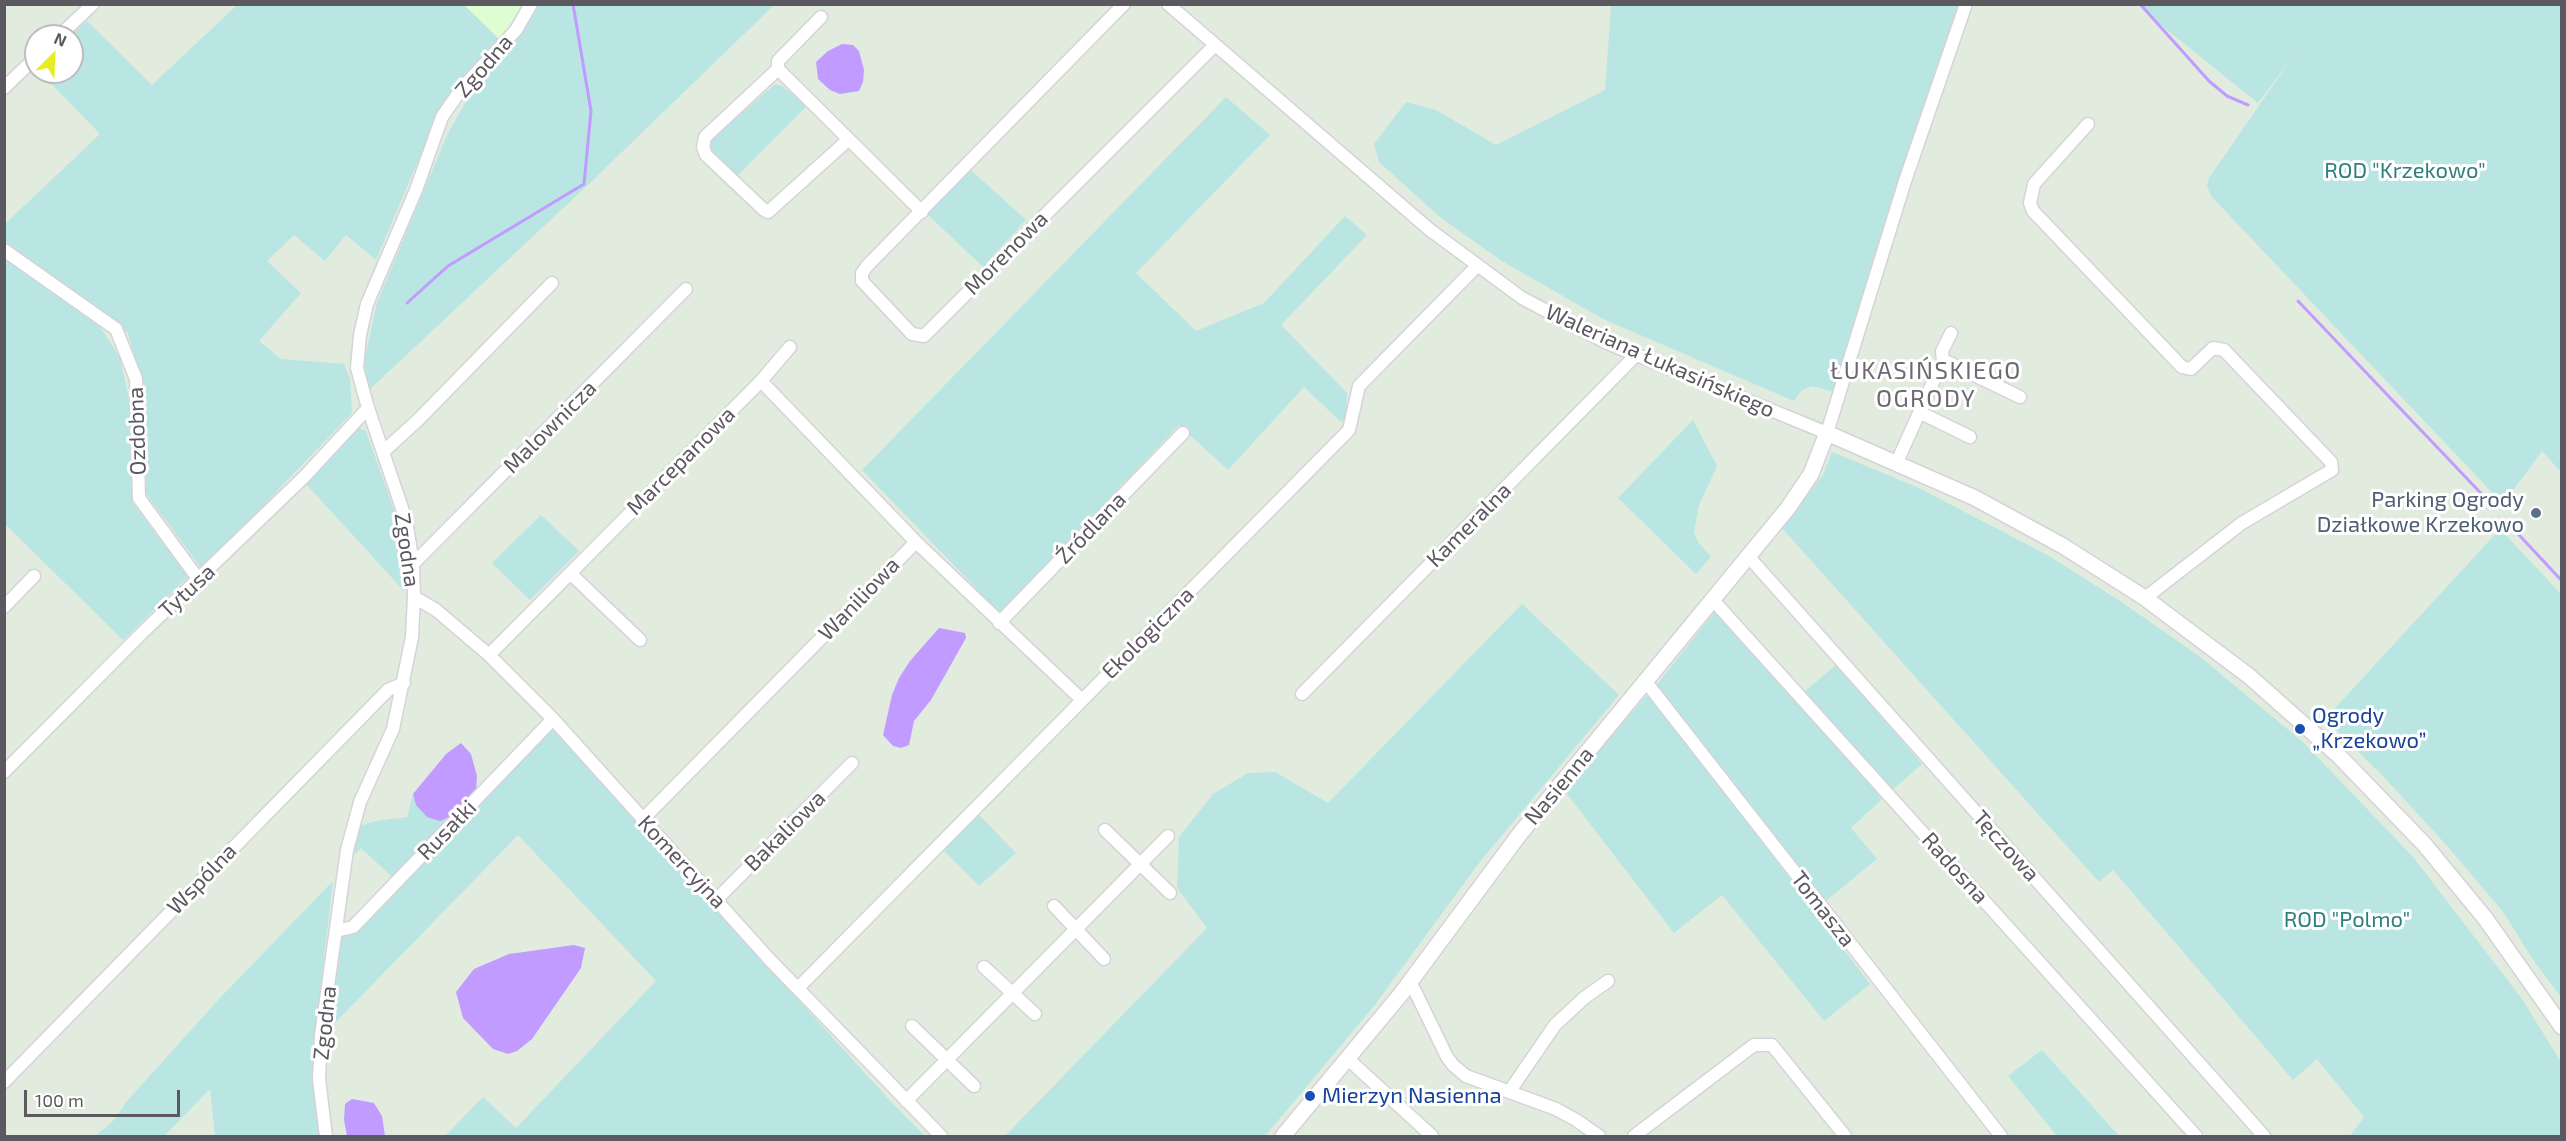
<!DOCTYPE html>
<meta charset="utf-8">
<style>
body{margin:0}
#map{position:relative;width:2566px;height:1141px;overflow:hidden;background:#e2ecde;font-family:"Exo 2",sans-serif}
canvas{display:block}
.frame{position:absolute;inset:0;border:6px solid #5c5860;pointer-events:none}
.north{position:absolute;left:24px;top:24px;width:60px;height:60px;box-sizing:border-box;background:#fff;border:2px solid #bebcbf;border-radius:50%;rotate:24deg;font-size:16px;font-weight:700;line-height:24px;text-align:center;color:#5c5860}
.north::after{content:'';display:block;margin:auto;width:21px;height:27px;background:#e8ec24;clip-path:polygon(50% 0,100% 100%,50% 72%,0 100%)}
.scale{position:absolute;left:24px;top:1090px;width:156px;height:27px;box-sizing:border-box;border:3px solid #5c5860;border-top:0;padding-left:8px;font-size:18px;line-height:21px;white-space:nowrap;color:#5c5860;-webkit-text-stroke:4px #fff;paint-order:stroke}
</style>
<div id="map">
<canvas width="2566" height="1141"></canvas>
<div class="frame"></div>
<div class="north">N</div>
<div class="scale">100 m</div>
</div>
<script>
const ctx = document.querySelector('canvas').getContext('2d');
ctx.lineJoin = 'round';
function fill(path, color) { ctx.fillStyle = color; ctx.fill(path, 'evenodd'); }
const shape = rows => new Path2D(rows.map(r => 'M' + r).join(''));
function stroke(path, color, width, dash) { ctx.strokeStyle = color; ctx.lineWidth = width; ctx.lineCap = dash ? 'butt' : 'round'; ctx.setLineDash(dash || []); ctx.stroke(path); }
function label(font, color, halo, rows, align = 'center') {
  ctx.font = font + ' "Exo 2",sans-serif'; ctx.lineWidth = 6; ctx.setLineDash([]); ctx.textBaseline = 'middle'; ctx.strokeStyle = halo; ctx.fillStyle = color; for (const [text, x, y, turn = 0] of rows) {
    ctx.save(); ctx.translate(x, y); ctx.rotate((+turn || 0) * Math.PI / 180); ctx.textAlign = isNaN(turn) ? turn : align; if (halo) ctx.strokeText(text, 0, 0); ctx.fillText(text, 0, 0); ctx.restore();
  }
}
fill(shape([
 [464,5,523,5,499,39]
]), '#defed1');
fill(shape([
 [237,5,464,5,499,39,459,84,438,114,376,260,346,235,325,261,294,235,267,261,301,293,259,341,281,359,344,364,350,379,352,413,202,569,144,491,144,391,128,333,5,241,5,224,100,134,40,72,72,72,72,36,70,36,87,21,152,85],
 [539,5,774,5,591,182,369,390,364,362,377,303,447,135,477,82,514,40],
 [1611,5,1961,5,1834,392,1812,386,1802,390,1794,401,1603,319,1502,261,1440,217,1379,162,1374,144,1406,102,1436,110,1496,145,1605,90],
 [2139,5,2561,5,2561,472,2542,451,2503,504,2211,196,2207,186,2209,178,2294,55,2258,103,2151,17],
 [774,85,781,85,807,106,737,176,710,151,712,139],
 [1226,97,1270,135,1136,273,1196,331,1264,303,1345,216,1367,235,1281,325,1347,393,1346,418,1341,422,1304,387,1228,470,1179,425,1000,613,862,470],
 [971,170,1026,220,983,267,927,214],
 [4,258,100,327,120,358,130,403,132,502,188,577,123,640,7,526,5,528],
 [1693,420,1717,466,1699,505,1694,532,1698,542,1711,557,1696,574,1618,498],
 [357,427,366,431,400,527,405,592,306,484],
 [1832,452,1919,488,2049,556,2123,603,2199,656,2304,743,2413,857,2522,999,2561,1062,2561,1136,2350,1136,2364,1117,2317,1059,2293,1080,2113,870,2099,882,1781,527,1823,475],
 [541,515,579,551,530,600,492,563],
 [2500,529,2561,594,2561,997,2533,960,2504,913,2449,848,2384,777,2325,719],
 [1522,604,1619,695,1479,863,1374,1006,1265,1136,1005,1136,1207,928,1177,888,1179,837,1213,794,1248,773,1275,772,1328,803],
 [1716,610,1882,799,1851,828,1877,859,1821,905,1655,687],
 [1836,665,1922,764,1892,790,1804,692],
 [1647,695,1728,797,1870,984,1824,1021,1722,895,1674,933,1564,790],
 [551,728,893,1104,925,1136,445,1136,483,1097,516,1128,656,981,518,835,332,1026,340,937,353,932],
 [413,794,416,805,452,816,393,878,361,848,354,855,359,826,376,821,407,817],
 [978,814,1016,853,979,886,943,850],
 [333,881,315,1034,314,1096,319,1136,215,1136,210,1089,164,1136,96,1136,115,1119,127,1101,220,998],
 [2042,1050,2119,1136,2057,1136,2008,1076]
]), '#b9e5e2');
fill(shape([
 [842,44,853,45,859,51,864,70,863,82,859,91,840,94,830,90,818,79,816,62,828,51],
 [939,628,965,633,966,638,931,700,914,721,909,745,901,748,893,746,883,735,892,695,899,678,910,661],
 [461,743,471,754,477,776,476,791,452,816,440,821,427,817,416,805,413,794,446,754],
 [574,945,585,948,581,968,532,1039,517,1051,508,1054,493,1049,463,1018,456,992,474,969,509,954],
 [352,1099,374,1103,382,1116,385,1136,347,1136,344,1120,345,1104]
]), '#c19bff');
stroke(shape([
 [2140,4,2209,81,2227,96,2248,105],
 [2298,301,2495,508],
 [407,303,448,266,584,184,591,111,573,4],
 [2507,522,2562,581]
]), '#c19bff', 3);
const minor = shape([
 [1124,4,867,266,862,273,862,281,912,334,924,336,1215,45],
 [1168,4,1430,230,1522,298,1605,342,1827,433,1905,181,1966,4],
 [821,17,778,61,778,69,705,137,703,147,706,155,763,209,768,212,848,140],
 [59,36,93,4],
 [778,69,922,212],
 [4,88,36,57],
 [2088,124,2034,184,2030,203,2033,211,2182,367,2191,369,2213,348,2224,350,2331,462,2332,470,2242,523,2145,598],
 [4,250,116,329,136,379,139,498,199,580],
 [1943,360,2020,397],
 [761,381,916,542,1082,700],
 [1921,413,1970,437],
 [383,452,418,420,552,283],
 [1897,462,1943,360,1942,351,1951,333],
 [1748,556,2264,1136],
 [413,564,686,289],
 [570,573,640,640],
 [414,597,436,610,489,655,553,719,770,960,941,1136],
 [1713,600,2196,1136],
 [4,607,34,576],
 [999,623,1183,433],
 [489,655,761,381,790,347],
 [1646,682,2001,1136],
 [1302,694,1636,355],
 [4,772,141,634,304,477,368,408],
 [642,820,916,542],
 [1105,830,1170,893],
 [717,899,852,763],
 [1054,906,1104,959],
 [336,931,353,927,553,719],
 [984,967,1035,1014],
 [1408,984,1414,989,1447,1057,1453,1065,1466,1076,1556,1109,1576,1120,1599,1136],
 [798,988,1349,430,1359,386,1477,266],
 [912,1026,974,1086],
 [1348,1059,1432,1136],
 [4,1082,388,690,404,683],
 [1509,1092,1555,1025,1584,998,1608,981],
 [906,1101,1168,836],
 [326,1136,319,1079,321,1036,347,850,360,802,393,729,412,637,414,597,413,564,406,520,368,408,357,368,360,335,367,304,416,190,442,117,462,88,516,30,531,4],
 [1634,1136,1754,1045,1772,1045,1845,1136]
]);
const tertiary = shape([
 [1283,1136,1401,994,1519,835,1788,508,1811,474,1827,433,1975,498,2063,546,2145,598,2249,676,2339,756,2424,844,2485,918,2562,1027]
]);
stroke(minor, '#d6d2d9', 15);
stroke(tertiary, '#d6d2d9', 18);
stroke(minor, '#fff', 12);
stroke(tertiary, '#fff', 15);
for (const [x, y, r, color] of [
 [2536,513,6,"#5c6f8a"],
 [2300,729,6,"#1a4fb4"],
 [1310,1096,6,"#1a4fb4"]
]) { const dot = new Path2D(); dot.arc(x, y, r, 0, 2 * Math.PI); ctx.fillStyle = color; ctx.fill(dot); stroke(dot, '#fff', 2); }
label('22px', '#5c5860', '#fff', [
 ["Zgodna",484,66,-49],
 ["Morenowa",1006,253,-45],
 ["Waleriana Łukasińskiego",1660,361,24],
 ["Malownicza",550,427,-45],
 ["Ozdobna",137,431,-92],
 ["Marcepanowa",681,461,-45],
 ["Kameralna",1469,525,-45],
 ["Źródlana",1091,528,-46],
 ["Zgodna",407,550,82],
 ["Tytusa",187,591,-43],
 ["Waniliowa",859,599,-46],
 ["Ekologiczna",1148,633,-45],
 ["Nasienna",1559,786,-50],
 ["Rusałki",447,830,-46],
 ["Bakaliowa",785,831,-45],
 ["Tęczowa",2006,846,48],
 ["Komercyjna",682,862,47],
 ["Radosna",1955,868,48],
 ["Wspólna",202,879,-46],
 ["Tomasza",1823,909,52],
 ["Zgodna",325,1023,-84]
]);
label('22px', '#307f7e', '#fff', [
 ["ROD \"Krzekowo\"",2405,171],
 ["ROD \"Polmo\"",2347,920]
]);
label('22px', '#4e5e75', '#fff', [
 ["Parking Ogrody",2524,500],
 ["Działkowe Krzekowo",2524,525]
], 'right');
label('22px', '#164399', '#fff', [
 ["Ogrody",2312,716],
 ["„Krzekowo”",2312,741],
 ["Mierzyn Nasienna",1322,1096]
], 'left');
ctx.letterSpacing = '1.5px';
label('24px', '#6d6972', '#fff', [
 ["ŁUKASIŃSKIEGO",1926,371],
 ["OGRODY",1926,399]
]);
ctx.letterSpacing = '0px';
</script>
